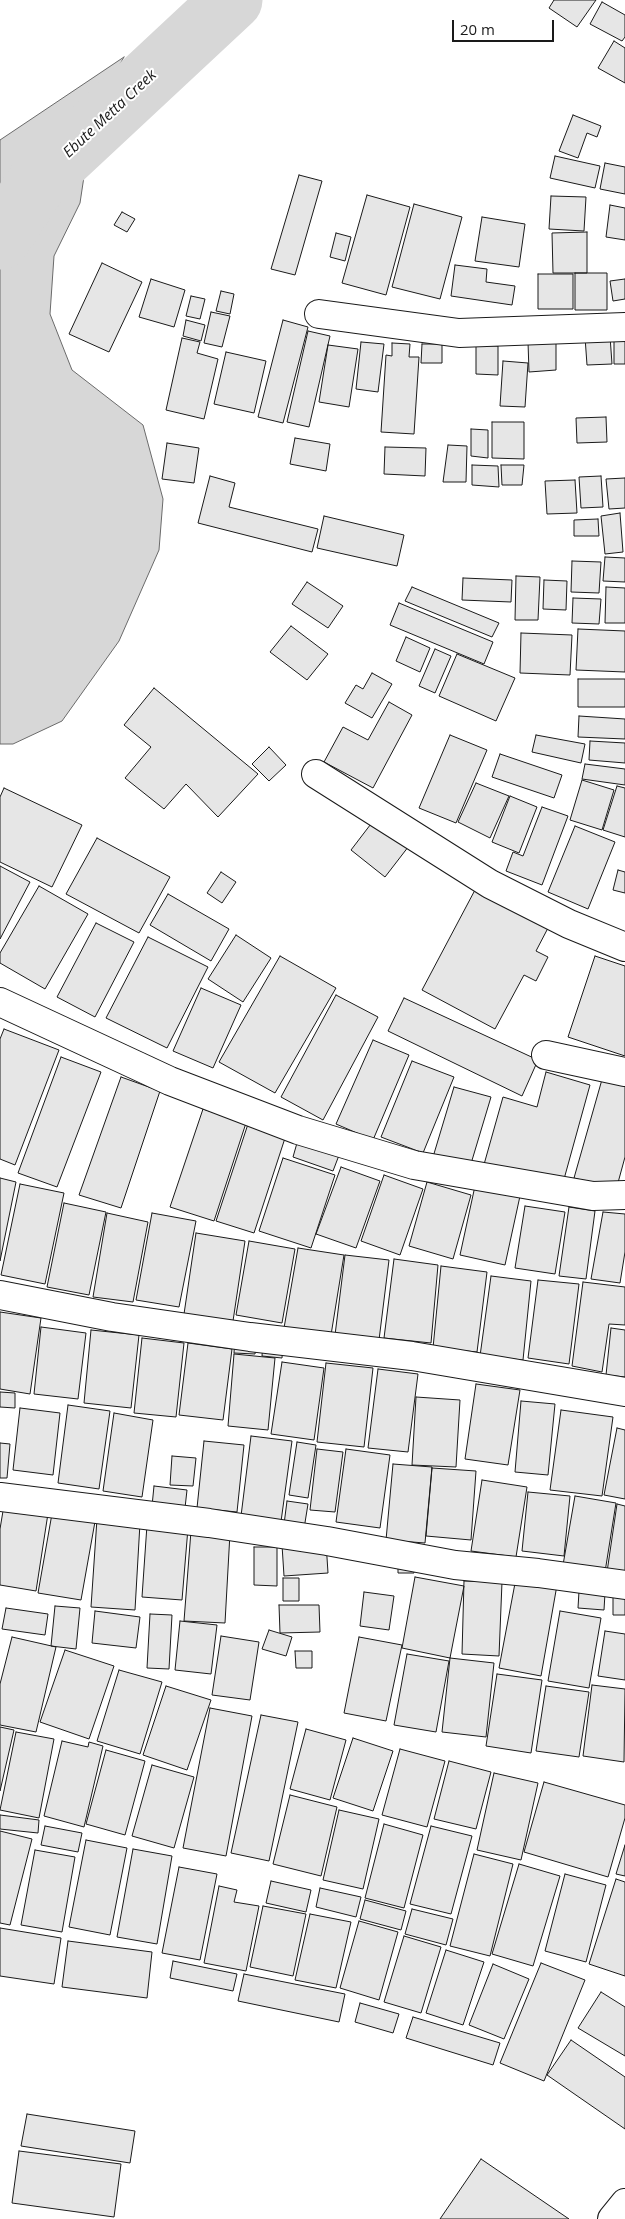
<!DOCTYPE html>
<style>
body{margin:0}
#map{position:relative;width:625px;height:2219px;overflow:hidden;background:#fff;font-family:"Open Sans",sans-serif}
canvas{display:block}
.scale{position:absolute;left:452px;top:20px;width:102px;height:22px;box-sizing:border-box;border:2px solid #1a1a1a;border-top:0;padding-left:6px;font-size:15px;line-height:18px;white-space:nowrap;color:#1a1a1a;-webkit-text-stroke:4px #fff;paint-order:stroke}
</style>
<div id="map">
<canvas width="625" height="2219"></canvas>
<div class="scale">20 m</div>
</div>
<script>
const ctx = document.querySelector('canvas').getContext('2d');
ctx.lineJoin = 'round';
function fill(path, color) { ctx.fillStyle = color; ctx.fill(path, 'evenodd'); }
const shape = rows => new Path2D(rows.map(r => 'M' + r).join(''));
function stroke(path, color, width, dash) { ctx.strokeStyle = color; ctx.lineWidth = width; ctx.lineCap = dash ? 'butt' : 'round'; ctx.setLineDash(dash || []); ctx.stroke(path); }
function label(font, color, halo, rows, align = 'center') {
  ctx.font = font + ' "Open Sans",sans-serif'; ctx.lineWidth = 4; ctx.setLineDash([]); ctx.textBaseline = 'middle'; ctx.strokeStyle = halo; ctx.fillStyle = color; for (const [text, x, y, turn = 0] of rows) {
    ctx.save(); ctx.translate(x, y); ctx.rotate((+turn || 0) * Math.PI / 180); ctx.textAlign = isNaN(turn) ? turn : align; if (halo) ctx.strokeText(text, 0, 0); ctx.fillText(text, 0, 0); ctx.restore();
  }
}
const water = shape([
 [124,57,94,110,80,203,54,256,50,314,72,370,143,425,163,499,159,550,119,641,62,721,13,744,0,744,0,140,124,57]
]);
fill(water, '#d7d7d7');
stroke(water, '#6a6a6a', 1);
stroke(shape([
 [0,239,39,180,232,0]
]), '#d7d7d7', 61);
const building = shape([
 [554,0,596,0,577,27,549,8,554,0],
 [602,2,625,15,625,37,622,41,590,24,602,2],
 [614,41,625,48,625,83,598,68,614,41],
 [573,115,601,126,597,137,587,133,578,158,559,151,573,115],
 [555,156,600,166,595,188,550,178,555,156],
 [605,163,625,167,625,194,600,189,605,163],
 [299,175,322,181,295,275,271,269,299,175],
 [367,195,410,207,386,295,342,283,367,195],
 [551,196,586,197,584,231,549,229,551,196],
 [414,204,462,217,440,299,392,287,414,204],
 [610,205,625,208,625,240,606,237,610,205],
 [122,212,135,219,127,232,114,225,122,212],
 [482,217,525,224,519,267,475,261,482,217],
 [587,232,587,273,553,273,552,233,587,232],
 [336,233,351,237,345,261,330,257,336,233],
 [102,263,142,282,109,352,69,334,102,263],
 [455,265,487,269,486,282,515,286,512,305,451,296,455,265],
 [575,273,607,273,607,310,575,310,575,273],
 [538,274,573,274,573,309,538,309,538,274],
 [151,279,185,290,174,327,139,317,151,279],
 [625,279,625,299,613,301,610,281,625,279],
 [221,291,234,294,230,314,216,311,221,291],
 [191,296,205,299,200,319,186,316,191,296],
 [211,312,230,316,222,347,204,343,211,312],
 [186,320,205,325,201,341,183,336,186,320],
 [283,320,308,327,283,423,258,417,283,320],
 [308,331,330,336,309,427,287,422,308,331],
 [614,333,625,333,625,364,614,364,614,333],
 [610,336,612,364,587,365,585,337,610,336],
 [182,338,200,342,197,353,218,359,204,419,166,410,182,338],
 [556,341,556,370,529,372,528,342,556,341],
 [361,342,384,344,378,392,356,389,361,342],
 [392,343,410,344,409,357,419,357,414,434,381,432,386,355,392,356,392,343],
 [422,344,442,344,442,363,421,363,422,344],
 [328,345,358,349,349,407,319,402,328,345],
 [476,345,498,346,498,375,476,374,476,345],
 [226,352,266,361,254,413,214,404,226,352],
 [503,361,528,363,525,407,500,406,503,361],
 [606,417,607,442,577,443,576,418,606,417],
 [492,422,524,422,524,459,492,458,492,422],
 [471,429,488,430,488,458,471,456,471,429],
 [295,438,330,444,326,471,290,464,295,438],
 [167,443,199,448,194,483,162,479,167,443],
 [448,445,467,446,466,482,443,482,448,445],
 [385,447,426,448,425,476,384,474,385,447],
 [472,465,498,466,499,487,472,485,472,465],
 [501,465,524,465,522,485,502,485,501,465],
 [210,476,235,483,229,507,318,529,312,552,198,523,210,476],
 [601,476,603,507,581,508,579,477,601,476],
 [625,478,625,508,609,509,606,479,625,478],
 [575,480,577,513,547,514,545,481,575,480],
 [620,513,623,552,605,554,601,516,620,513],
 [324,516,404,535,397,566,317,548,324,516],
 [598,519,599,536,574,536,574,520,598,519],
 [605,557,625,558,625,582,603,581,605,557],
 [572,561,601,562,599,593,571,592,572,561],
 [516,576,540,577,538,620,515,620,516,576],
 [463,578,512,580,511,602,462,600,463,578],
 [544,580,567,581,566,610,543,609,544,580],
 [307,582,343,606,328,628,292,604,307,582],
 [412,587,499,623,492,637,405,601,412,587],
 [606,587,625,588,625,623,605,623,606,587],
 [573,598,601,599,599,624,572,623,573,598],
 [399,603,493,642,484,664,390,625,399,603],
 [291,626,328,654,307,680,270,652,291,626],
 [578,629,625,631,625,672,576,670,578,629],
 [521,633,572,635,570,675,520,673,521,633],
 [406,637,430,648,420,672,396,661,406,637],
 [435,649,451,656,435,693,419,686,435,649],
 [457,654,515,678,496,721,439,696,457,654],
 [372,673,392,684,372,718,345,703,356,685,363,689,372,673],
 [578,679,625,679,625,707,578,707,578,679],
 [154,688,258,774,218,817,186,784,164,809,125,778,151,747,124,725,154,688],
 [389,702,412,715,373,788,324,762,343,727,368,740,389,702],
 [579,716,625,719,625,739,578,737,579,716],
 [450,735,487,750,456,823,419,808,450,735],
 [536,735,585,744,581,763,532,752,536,735],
 [590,741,625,743,625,763,589,760,590,741],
 [269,747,286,765,269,781,252,764,269,747],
 [500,754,562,775,554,798,492,777,500,754],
 [585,764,625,769,625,785,582,779,585,764],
 [582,780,614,790,602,830,570,820,582,780],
 [476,783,509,796,490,838,458,822,476,783],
 [617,786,625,788,625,837,603,830,617,786],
 [4,788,82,825,52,887,0,862,0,797,4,788],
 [510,796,537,807,519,853,492,842,510,796],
 [542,807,568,816,542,885,506,871,513,852,523,856,542,807],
 [377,816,412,842,385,877,351,850,377,816],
 [575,826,615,842,588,909,548,892,575,826],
 [97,838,170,877,139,933,66,894,97,838],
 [0,866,30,882,0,939,0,866],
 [618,870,625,872,625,893,613,890,618,870],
 [221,872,236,882,222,903,207,893,221,872],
 [39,886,88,914,45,989,0,963,0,953,39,886],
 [475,890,548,928,536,951,548,957,536,981,524,975,495,1029,422,990,475,890],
 [168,894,229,929,211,961,150,925,168,894],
 [96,923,134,942,95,1017,57,997,96,923],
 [236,935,271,958,243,1002,208,979,236,935],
 [148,937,208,967,167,1048,106,1018,148,937],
 [280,956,336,988,275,1093,219,1062,280,956],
 [595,956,625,966,625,1056,568,1037,595,956],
 [201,988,241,1005,213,1068,173,1051,201,988],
 [336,995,378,1017,323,1120,281,1097,336,995],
 [404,998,538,1060,522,1096,388,1031,404,998],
 [4,1029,59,1050,15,1165,0,1159,0,1039,4,1029],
 [373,1040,409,1055,373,1140,336,1124,373,1040],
 [61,1057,101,1072,57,1187,18,1173,61,1057],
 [412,1061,454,1077,423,1153,381,1137,412,1061],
 [546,1072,590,1085,561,1190,483,1168,503,1097,537,1107,546,1072],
 [603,1076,625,1082,625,1157,616,1190,574,1178,603,1076],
 [121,1077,160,1091,121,1208,79,1195,121,1077],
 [454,1087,491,1097,470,1167,433,1157,454,1087],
 [203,1109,246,1123,214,1221,170,1207,203,1109],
 [250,1118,287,1132,254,1233,216,1221,250,1118],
 [299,1136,341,1150,333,1171,293,1157,299,1136],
 [283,1158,335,1175,311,1248,259,1231,283,1158],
 [341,1167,380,1181,356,1248,316,1234,341,1167],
 [384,1175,423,1189,400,1255,361,1241,384,1175],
 [0,1178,16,1182,0,1261,0,1178],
 [427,1182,471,1195,453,1259,409,1246,427,1182],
 [20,1184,64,1193,45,1284,1,1275,20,1184],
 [475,1186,520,1196,505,1265,460,1255,475,1186],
 [64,1203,106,1212,89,1295,47,1287,64,1203],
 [525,1206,565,1212,555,1274,515,1268,525,1206],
 [569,1207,595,1211,586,1279,559,1276,569,1207],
 [603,1212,625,1214,625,1252,620,1283,591,1279,603,1212],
 [107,1213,148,1222,133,1302,93,1297,107,1213],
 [152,1213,196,1221,179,1307,136,1300,152,1213],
 [196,1233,245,1241,233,1321,184,1314,196,1233],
 [249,1241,295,1249,282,1323,236,1315,249,1241],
 [298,1248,344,1255,331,1335,284,1328,298,1248],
 [345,1255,389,1260,379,1340,335,1335,345,1255],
 [394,1259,438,1265,431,1343,384,1338,394,1259],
 [441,1266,487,1272,477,1352,433,1348,441,1266],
 [491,1276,531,1281,523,1360,480,1356,491,1276],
 [538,1280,579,1284,569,1364,528,1358,538,1280],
 [583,1282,625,1287,625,1325,609,1324,602,1372,572,1366,583,1282],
 [0,1312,41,1318,30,1394,0,1389,0,1312],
 [41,1327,86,1333,78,1399,34,1394,41,1327],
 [611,1328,625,1330,625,1377,606,1375,611,1328],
 [91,1330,139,1335,131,1408,84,1403,91,1330],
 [235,1336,257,1339,255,1354,234,1353,235,1336],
 [142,1338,184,1343,176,1417,134,1413,142,1338],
 [263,1341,283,1343,282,1358,262,1356,263,1341],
 [188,1343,232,1349,223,1420,179,1415,188,1343],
 [234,1354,275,1358,268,1430,228,1426,234,1354],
 [282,1362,324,1368,314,1440,271,1434,282,1362],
 [326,1363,373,1368,364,1447,317,1442,326,1363],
 [378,1369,418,1374,408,1452,368,1448,378,1369],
 [476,1384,520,1390,508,1465,465,1459,476,1384],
 [0,1392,15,1393,15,1408,0,1407,0,1392],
 [416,1397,460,1400,456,1467,412,1465,416,1397],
 [521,1401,555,1404,548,1475,515,1472,521,1401],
 [68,1405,110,1411,99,1489,58,1483,68,1405],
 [20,1408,60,1413,53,1475,13,1470,20,1408],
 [561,1410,613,1417,602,1496,550,1490,561,1410],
 [114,1413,153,1420,142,1497,103,1491,114,1413],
 [617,1428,625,1430,625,1499,604,1495,617,1428],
 [251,1436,292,1441,280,1529,240,1524,251,1436],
 [204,1441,244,1445,237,1512,197,1508,204,1441],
 [297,1442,316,1445,308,1498,289,1495,297,1442],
 [0,1443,10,1444,7,1478,0,1478,0,1443],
 [317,1449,343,1452,335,1512,310,1510,317,1449],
 [346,1449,390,1455,380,1528,336,1522,346,1449],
 [172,1456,196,1458,193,1486,170,1485,172,1456],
 [393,1464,432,1467,425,1543,386,1540,393,1464],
 [432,1468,476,1471,471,1540,426,1536,432,1468],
 [482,1480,527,1487,516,1557,471,1551,482,1480],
 [154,1486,187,1490,185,1508,152,1506,154,1486],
 [528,1492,570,1496,564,1556,522,1551,528,1492],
 [575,1496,616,1503,605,1572,563,1565,575,1496],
 [5,1499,49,1507,36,1591,0,1585,0,1529,5,1499],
 [287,1501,308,1504,303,1535,283,1532,287,1501],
 [617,1504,625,1506,625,1574,607,1572,617,1504],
 [53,1508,96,1516,81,1600,38,1593,53,1508],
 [97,1519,140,1523,135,1610,91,1607,97,1519],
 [147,1525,188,1528,182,1600,142,1597,147,1525],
 [191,1531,230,1533,225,1623,184,1621,191,1531],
 [326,1542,328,1573,284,1576,282,1545,326,1542],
 [254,1547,277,1547,277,1586,254,1585,254,1547],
 [398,1561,414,1563,414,1573,398,1573,398,1561],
 [415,1577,464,1586,450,1658,402,1648,415,1577],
 [283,1578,299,1578,299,1601,283,1601,283,1578],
 [516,1578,557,1585,541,1676,499,1668,516,1578],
 [464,1581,502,1582,499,1656,462,1654,464,1581],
 [613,1590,625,1590,625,1615,613,1615,613,1590],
 [579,1591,605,1593,604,1610,578,1608,579,1591],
 [364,1592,394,1596,389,1630,360,1626,364,1592],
 [279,1605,319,1605,320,1632,280,1633,279,1605],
 [55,1606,80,1608,76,1649,51,1646,55,1606],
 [6,1608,48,1614,45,1635,2,1629,6,1608],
 [95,1611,140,1617,136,1648,92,1643,95,1611],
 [560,1611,601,1618,589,1688,548,1681,560,1611],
 [150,1614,172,1615,169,1669,147,1668,150,1614],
 [180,1621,217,1625,211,1674,175,1670,180,1621],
 [269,1630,292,1637,286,1656,262,1649,269,1630],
 [605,1631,625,1634,625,1680,598,1676,605,1631],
 [221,1636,259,1642,250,1700,212,1695,221,1636],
 [12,1637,56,1647,36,1732,0,1725,0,1684,12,1637],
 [359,1637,402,1645,386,1721,344,1713,359,1637],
 [65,1650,114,1666,89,1739,40,1722,65,1650],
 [295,1651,312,1651,312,1668,296,1668,295,1651],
 [407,1654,449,1661,436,1732,394,1725,407,1654],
 [450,1658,494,1663,486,1737,442,1732,450,1658],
 [119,1670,162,1682,140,1754,97,1741,119,1670],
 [497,1674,542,1680,531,1753,486,1746,497,1674],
 [592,1685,625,1689,624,1762,583,1756,592,1685],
 [166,1686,211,1700,187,1770,143,1755,166,1686],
 [546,1686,589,1692,579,1757,536,1751,546,1686],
 [210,1708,252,1716,226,1856,183,1848,210,1708],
 [261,1715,298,1722,269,1861,231,1853,261,1715],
 [0,1727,14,1730,0,1791,0,1727],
 [306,1729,346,1740,330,1800,290,1789,306,1729],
 [16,1732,54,1739,39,1818,0,1810,16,1732],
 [353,1738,393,1751,373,1811,333,1798,353,1738],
 [62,1741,88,1747,89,1742,103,1746,84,1827,44,1816,62,1741],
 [400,1749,445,1761,427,1827,382,1815,400,1749],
 [106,1750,145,1761,125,1835,86,1824,106,1750],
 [449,1761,491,1772,476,1829,434,1819,449,1761],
 [152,1765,194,1777,174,1848,132,1836,152,1765],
 [494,1773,538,1783,521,1860,477,1850,494,1773],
 [544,1782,625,1805,625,1818,608,1877,524,1852,544,1782],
 [290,1795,337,1807,321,1876,273,1864,290,1795],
 [339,1810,379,1819,363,1889,323,1880,339,1810],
 [0,1815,39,1820,38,1833,0,1829,0,1815],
 [384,1824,423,1835,404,1908,365,1898,384,1824],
 [45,1826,82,1833,78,1852,41,1845,45,1826],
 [431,1826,472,1836,451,1914,410,1904,431,1826],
 [0,1831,32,1839,10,1925,0,1923,0,1831],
 [86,1840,127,1848,110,1935,69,1927,86,1840],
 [625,1845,625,1876,616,1874,625,1845],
 [133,1849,172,1856,157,1944,117,1937,133,1849],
 [35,1850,75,1857,62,1932,21,1925,35,1850],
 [474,1854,513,1864,490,1956,450,1946,474,1854],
 [519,1864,560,1876,533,1966,492,1954,519,1864],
 [179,1867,217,1874,200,1960,162,1953,179,1867],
 [565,1874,606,1885,586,1962,545,1951,565,1874],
 [616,1879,625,1882,625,1976,589,1964,616,1879],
 [271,1881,311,1890,306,1912,266,1903,271,1881],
 [219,1886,237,1890,234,1902,259,1906,246,1971,204,1963,219,1886],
 [320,1888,361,1897,356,1917,316,1907,320,1888],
 [365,1900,406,1911,401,1930,360,1919,365,1900],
 [263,1906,306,1914,293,1976,250,1967,263,1906],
 [412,1909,453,1919,446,1945,405,1934,412,1909],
 [310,1914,351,1922,336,1988,295,1980,310,1914],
 [359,1921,398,1932,379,2000,340,1988,359,1921],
 [0,1928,61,1938,54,1984,0,1976,0,1928],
 [404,1936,441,1947,421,2013,384,2002,404,1936],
 [68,1941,152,1952,147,1998,62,1987,68,1941],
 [446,1950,484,1962,463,2025,426,2013,446,1950],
 [173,1961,237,1974,233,1991,170,1978,173,1961],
 [541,1963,585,1980,544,2081,500,2063,541,1963],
 [493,1964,529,1979,504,2039,469,2025,493,1964],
 [244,1974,345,1994,339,2022,238,2001,244,1974],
 [601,1992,625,2007,625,2056,578,2028,601,1992],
 [360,2003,399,2014,393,2033,355,2022,360,2003],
 [413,2017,500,2043,493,2065,406,2038,413,2017],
 [571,2040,625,2077,625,2129,547,2075,571,2040],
 [27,2114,135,2131,130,2163,21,2146,27,2114],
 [19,2151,121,2164,114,2217,12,2203,19,2151],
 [481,2159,569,2219,440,2219,481,2159]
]);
fill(building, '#e6e6e6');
stroke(building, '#1a1a1a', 1);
const street = shape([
 [319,314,459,333,625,327],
 [316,774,490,884,569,924,625,947],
 [0,1002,170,1081,298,1130,414,1165,593,1196,625,1195],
 [546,1055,625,1072],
 [0,1295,112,1317,250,1337,412,1356,625,1392],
 [0,1497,209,1523,327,1541,455,1565,538,1573,625,1585],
 [612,2219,625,2203]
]);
stroke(street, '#1a1a1a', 30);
stroke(street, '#fff', 28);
label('italic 15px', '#1a1a1a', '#fff', [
 ["Ebute Metta Creek",110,114,-43]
]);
</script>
